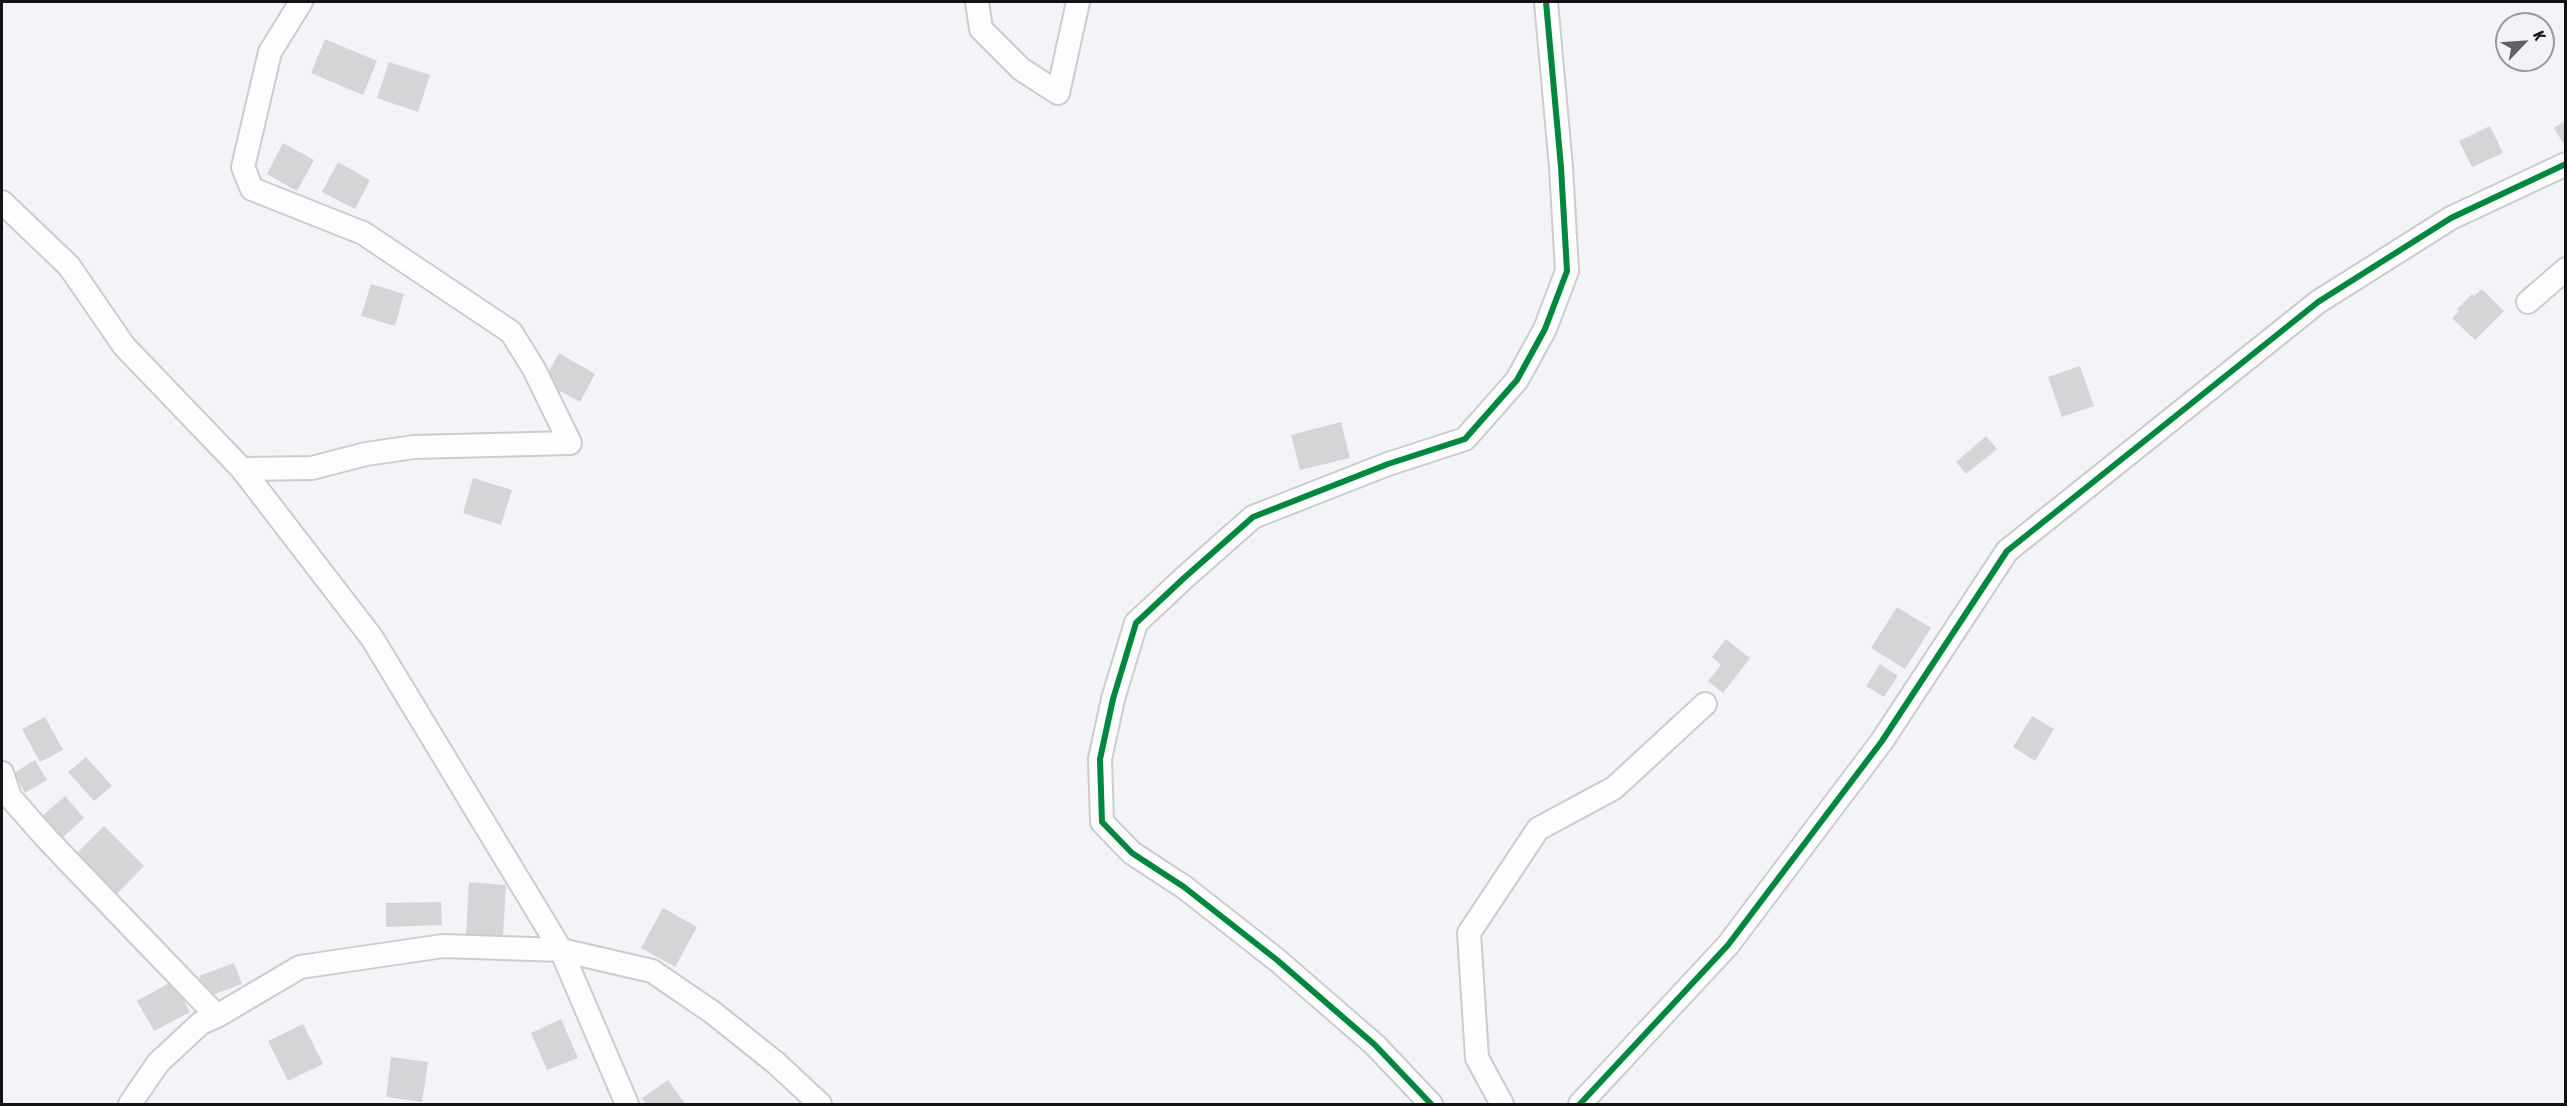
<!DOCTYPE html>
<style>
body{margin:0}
#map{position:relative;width:2567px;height:1106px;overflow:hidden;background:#f3f4f7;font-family:"Asap Condensed",sans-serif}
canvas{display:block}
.frame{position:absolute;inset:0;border:3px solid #131315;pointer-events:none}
.north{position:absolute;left:2495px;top:12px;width:60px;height:60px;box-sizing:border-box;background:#f2f3f8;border:2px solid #99999d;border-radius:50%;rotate:65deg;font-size:16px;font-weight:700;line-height:24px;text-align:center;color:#131315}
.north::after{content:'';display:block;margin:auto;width:21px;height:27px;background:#616264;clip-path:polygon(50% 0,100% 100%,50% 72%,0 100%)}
</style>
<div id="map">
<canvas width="2567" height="1106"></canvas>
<div class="frame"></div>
<div class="north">K</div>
</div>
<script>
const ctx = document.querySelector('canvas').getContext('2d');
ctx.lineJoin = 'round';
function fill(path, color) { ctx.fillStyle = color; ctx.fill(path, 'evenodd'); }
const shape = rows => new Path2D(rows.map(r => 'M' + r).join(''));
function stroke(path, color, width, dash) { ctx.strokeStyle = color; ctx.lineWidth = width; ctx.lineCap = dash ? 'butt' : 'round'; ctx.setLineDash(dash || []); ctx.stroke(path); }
fill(shape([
 [325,39,377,61,363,95,311,73],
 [389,62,430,75,418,112,377,98],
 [2566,120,2566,141,2563,143,2554,128],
 [2490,126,2503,153,2472,167,2459,141],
 [283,143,314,160,297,191,267,174],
 [338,162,370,180,355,209,322,192],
 [371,284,404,294,395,326,361,316],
 [2482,289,2504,311,2475,340,2452,318,2459,311,2457,309,2472,294,2474,296],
 [559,353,595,374,580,402,543,382],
 [2080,366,2094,406,2062,417,2048,377],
 [1341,422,1350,458,1300,470,1291,435],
 [1986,436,1997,449,1966,474,1956,462],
 [473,478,512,490,501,525,463,513],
 [1897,607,1931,628,1905,669,1871,648],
 [1726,639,1750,658,1723,693,1708,681,1721,665,1712,657],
 [1880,664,1898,676,1884,697,1866,686],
 [2032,716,2054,729,2035,761,2013,747],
 [45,717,63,750,40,762,22,729],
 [86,757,112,786,94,801,68,772],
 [35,760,47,780,25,793,14,773],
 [65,796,84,818,60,840,41,817],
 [104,826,144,866,114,897,74,856],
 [469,882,506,885,503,936,466,934],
 [441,902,442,925,386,927,386,903],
 [663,908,697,927,675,967,641,948],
 [234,963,242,984,207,997,199,976],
 [173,981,190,1012,154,1031,137,1001],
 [561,1019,578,1058,547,1070,531,1033],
 [303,1024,323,1064,288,1081,268,1041],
 [391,1057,428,1062,422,1102,386,1097],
 [668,1080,685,1104,646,1104,642,1098]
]), '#d5d5d7');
const minor = shape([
 [977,2,981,29,1021,69,1058,93,1078,2],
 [2,202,69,266,124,346,242,469,372,638,561,950,627,1104],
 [2528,302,2566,269],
 [242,469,312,468,366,454,414,447,570,443,534,369,511,332,363,233,252,189,243,167,270,52,301,2],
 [2,773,10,797,48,840,217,1016],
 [130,1104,158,1063,201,1023,217,1016,300,967,443,946,561,950,652,971,712,1012,776,1063,820,1104],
 [1431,1104,1375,1045,1277,960,1184,887,1132,853,1102,822,1100,759,1113,699,1136,623,1184,578,1253,517,1388,464,1465,439,1517,380,1545,329,1567,271,1561,167,1546,2],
 [1502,1104,1477,1058,1469,933,1538,829,1614,788,1705,704],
 [1580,1104,1728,945,1882,741,2007,551,2318,302,2451,218,2566,164]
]);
stroke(minor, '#cccccf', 26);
stroke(minor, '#fdfdfe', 22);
stroke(shape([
 [1431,1104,1375,1045,1277,960,1184,887,1132,853,1102,822,1100,759,1113,699,1136,623,1184,578,1253,517,1388,464,1465,439,1517,380,1545,329,1567,271,1561,167,1546,2],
 [1580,1104,1728,945,1882,741,2007,551,2318,302,2451,218,2566,164]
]), '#00873e', 6);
</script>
